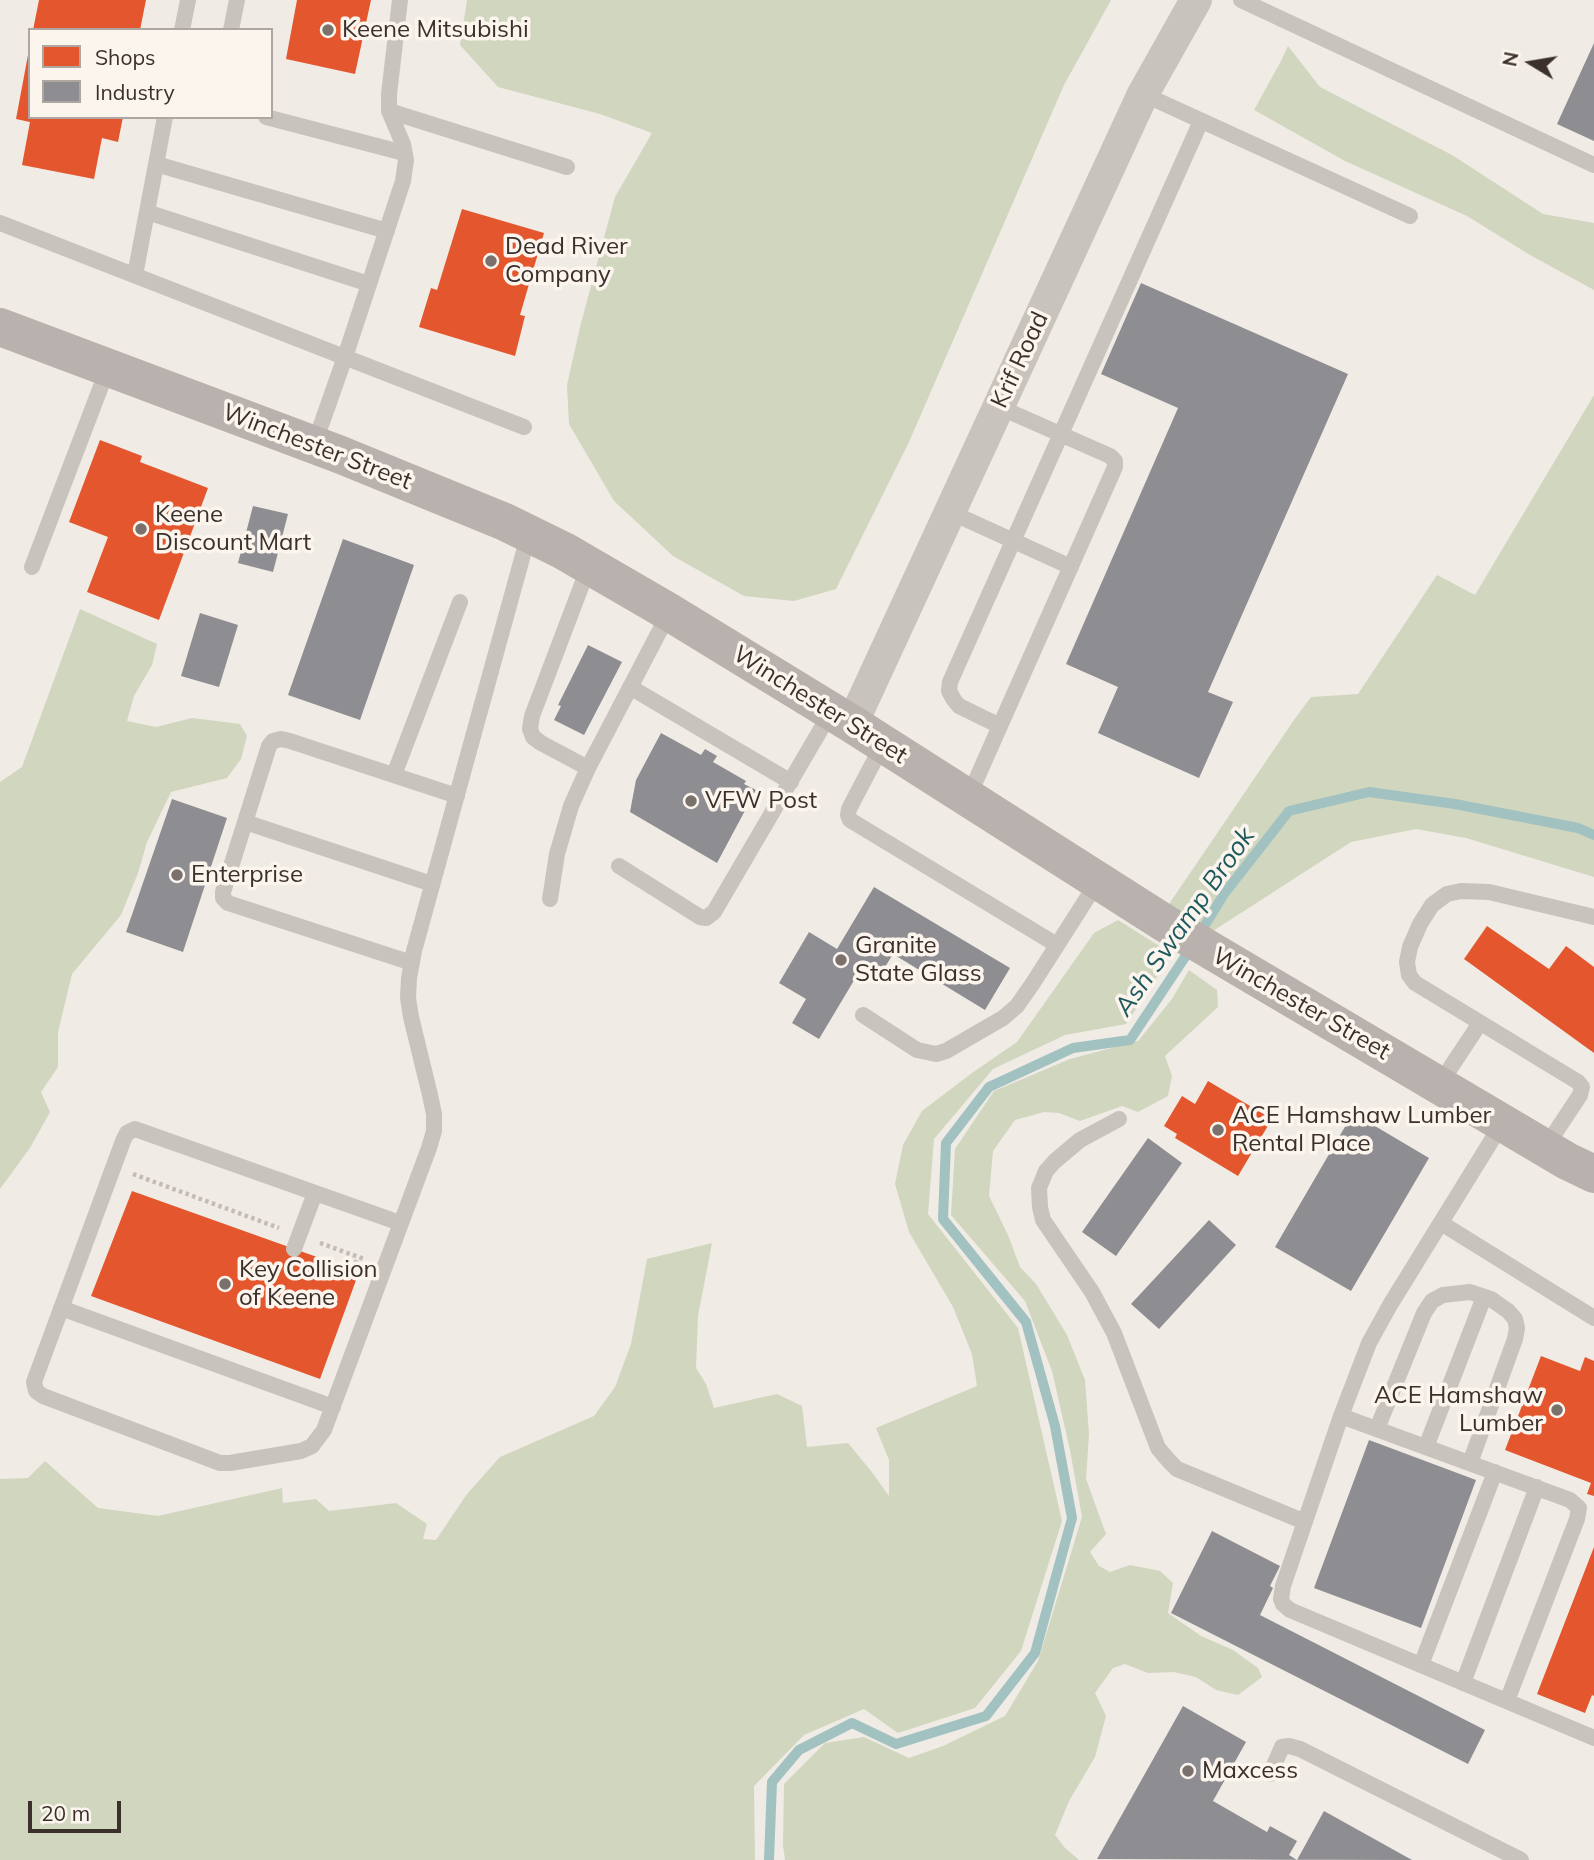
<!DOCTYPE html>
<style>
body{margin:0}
#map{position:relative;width:1594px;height:1860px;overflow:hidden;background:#f0ebe5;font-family:Mulish,sans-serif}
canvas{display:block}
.legend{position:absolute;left:28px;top:28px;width:245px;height:91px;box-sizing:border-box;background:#fbf5ee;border:2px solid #aea6a0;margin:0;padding:9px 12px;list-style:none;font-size:21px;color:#3b302b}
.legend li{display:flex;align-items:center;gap:14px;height:35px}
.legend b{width:35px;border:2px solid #aea6a0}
.north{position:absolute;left:1496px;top:28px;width:70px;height:70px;-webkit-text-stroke:5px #fbf5ee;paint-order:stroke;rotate:281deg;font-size:19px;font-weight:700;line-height:28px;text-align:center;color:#3b302b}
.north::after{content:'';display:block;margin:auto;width:24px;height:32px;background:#3b302b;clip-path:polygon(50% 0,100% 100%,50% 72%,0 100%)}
.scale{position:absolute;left:28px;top:1801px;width:93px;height:32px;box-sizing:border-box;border:4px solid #3b302b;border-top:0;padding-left:9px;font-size:21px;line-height:24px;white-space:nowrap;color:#3b302b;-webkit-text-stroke:5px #fbf5ee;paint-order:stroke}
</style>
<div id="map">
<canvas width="1594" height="1860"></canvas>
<ul class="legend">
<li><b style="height:19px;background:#e4572e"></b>Shops</li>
<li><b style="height:19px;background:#8d8d92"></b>Industry</li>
</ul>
<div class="north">N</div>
<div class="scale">20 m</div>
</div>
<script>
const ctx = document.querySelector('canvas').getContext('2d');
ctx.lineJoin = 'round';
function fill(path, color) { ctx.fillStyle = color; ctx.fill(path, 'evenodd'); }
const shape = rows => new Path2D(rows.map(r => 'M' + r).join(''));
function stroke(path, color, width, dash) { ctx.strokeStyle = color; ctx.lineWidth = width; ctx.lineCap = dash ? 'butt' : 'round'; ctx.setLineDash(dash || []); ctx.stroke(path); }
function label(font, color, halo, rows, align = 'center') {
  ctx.font = font + ' Mulish,sans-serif'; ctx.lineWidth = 7; ctx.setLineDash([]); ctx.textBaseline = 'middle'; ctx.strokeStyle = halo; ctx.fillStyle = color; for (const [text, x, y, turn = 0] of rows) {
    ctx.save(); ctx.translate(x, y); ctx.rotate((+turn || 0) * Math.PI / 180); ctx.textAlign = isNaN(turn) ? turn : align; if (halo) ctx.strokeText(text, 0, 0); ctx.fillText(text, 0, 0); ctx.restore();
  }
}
fill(shape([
 [467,0,1111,0,1064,85,909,442,836,589,794,601,744,596,673,556,614,501,569,424,567,385,580,327,615,197,652,133,600,114,498,87,460,45],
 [1288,46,1320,87,1452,155,1543,214,1594,223,1594,290,1530,255,1467,216,1345,161,1254,110,1281,61],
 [1594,395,1594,877,1466,838,1416,829,1351,842,1213,931,1167,907,1294,720,1311,697,1358,694,1437,575,1475,595],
 [80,609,157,644,152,665,134,696,127,721,156,727,192,718,240,724,247,736,241,759,227,778,171,792,147,842,138,873,121,915,72,974,58,1032,58,1067,41,1092,50,1112,30,1148,0,1189,0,782,22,767],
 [1118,920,1172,954,1126,1024,1065,1035,993,1069,934,1139,928,1214,1018,1328,1062,1521,1021,1651,975,1708,898,1733,864,1709,804,1735,754,1786,755,1860,0,1860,0,1479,28,1478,45,1461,98,1508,158,1516,282,1488,283,1503,316,1499,329,1511,396,1503,427,1524,423,1539,436,1540,467,1494,500,1457,594,1416,615,1387,631,1344,647,1259,712,1243,698,1316,696,1368,706,1384,714,1408,777,1394,802,1406,807,1447,848,1443,871,1471,889,1496,889,1460,876,1428,977,1386,972,1354,953,1307,909,1232,895,1184,903,1145,922,1111,972,1073,1017,1042,1094,933],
 [1189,970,1217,990,1218,1007,1165,1056,1172,1076,1168,1096,1138,1112,1122,1106,1080,1121,1059,1113,1044,1112,1015,1120,993,1151,989,1196,1008,1235,1020,1267,1036,1284,1067,1335,1085,1380,1089,1434,1086,1479,1106,1534,1090,1552,1099,1566,1110,1572,1130,1565,1160,1571,1173,1583,1168,1613,1201,1636,1233,1650,1258,1668,1262,1677,1238,1695,1216,1690,1196,1677,1174,1672,1148,1673,1125,1664,1113,1668,1095,1693,1106,1716,1095,1757,1069,1801,1055,1835,1065,1848,1079,1860,785,1860,783,1845,784,1784,825,1743,864,1737,909,1758,943,1746,1005,1716,1038,1661,1082,1517,1070,1450,1052,1371,1025,1301,951,1215,955,1149,994,1091,1070,1059,1138,1041,1172,999]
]), '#d1d6bf');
fill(shape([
 [39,0,146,0,140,30,33,30],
 [297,0,371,0,355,74,286,59],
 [28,55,30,117,123,117,118,142,102,138,94,179,22,165,30,122,16,119],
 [462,209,544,233,520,315,525,316,515,356,419,327,431,288,437,290],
 [100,440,142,456,140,462,208,488,159,620,87,592,108,537,69,522],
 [1487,926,1549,969,1566,946,1594,967,1594,1053,1464,959],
 [1208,1081,1272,1119,1238,1176,1175,1138,1177,1134,1164,1126,1182,1096,1195,1104],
 [132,1191,359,1272,320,1379,91,1296],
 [1541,1356,1580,1371,1585,1357,1594,1361,1594,1496,1587,1494,1591,1483,1505,1450],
 [1594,1547,1594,1696,1592,1695,1585,1713,1537,1694]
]), '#e4572e');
fill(shape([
 [1594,43,1594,141,1557,124],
 [1141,283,1348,374,1208,692,1233,702,1199,778,1098,733,1118,687,1066,664,1178,408,1101,374],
 [253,506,288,514,273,572,238,563],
 [343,539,414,565,360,720,288,695],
 [200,613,238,625,219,687,181,676],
 [588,645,622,662,584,735,554,720,561,706,558,705],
 [661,733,701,755,705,749,717,756,713,762,746,781,744,784,756,790,717,863,630,812,636,780],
 [172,799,227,818,183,952,126,932],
 [874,887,1010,968,985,1010,893,954,879,977,862,967,819,1039,792,1023,806,999,779,983,809,932,837,949],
 [1353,1113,1429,1158,1351,1291,1275,1247],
 [1148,1138,1182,1163,1116,1256,1082,1232],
 [1209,1220,1236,1245,1159,1329,1131,1304],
 [1369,1440,1476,1480,1421,1628,1314,1588],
 [1212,1531,1280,1566,1270,1586,1273,1588,1260,1615,1485,1730,1468,1764,1171,1613],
 [1183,1706,1246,1742,1213,1801,1267,1832,1270,1826,1297,1841,1289,1855,1297,1860,1324,1811,1412,1860,1097,1859]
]), '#8d8d92');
stroke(shape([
 [1199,935,1224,894,1289,811,1369,792,1455,804,1578,828,1594,835],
 [769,1860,772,1782,799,1750,852,1723,896,1744,986,1716,1035,1653,1072,1518,1055,1426,1026,1322,943,1219,946,1143,989,1087,1073,1048,1130,1040,1191,948]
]), '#a1c2c1', 10);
stroke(shape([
 [133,1174,279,1228],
 [320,1243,364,1259],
 [353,1270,358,1257]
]), '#c2bbb6', 4.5, [3.5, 3.5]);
stroke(shape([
 [1241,0,1594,165],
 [182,30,188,0],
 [231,30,237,0],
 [1143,94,1410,216],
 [389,111,567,167],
 [266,117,404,153],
 [156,164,387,231],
 [147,212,369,284],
 [0,223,524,427],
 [135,275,165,117],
 [314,445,345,357,403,181,406,160,403,144,389,111,389,94,400,0],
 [950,512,1071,567],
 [32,567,108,368],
 [630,687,791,782],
 [1000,726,959,706,954,700,949,691,950,682,1201,121],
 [883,744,849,809,848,815,850,820,1057,945],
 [588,768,541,743,533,737,530,729,532,716,589,566],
 [394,775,460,602],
 [968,798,1115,467,1115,461,1110,456,999,407],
 [245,822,432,884],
 [619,866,700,917,706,918,714,912,831,712],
 [550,899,557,854,571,806,588,768,669,613],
 [412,963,228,903,223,898,223,892,269,746,273,741,281,739,290,741,457,796],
 [863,1015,917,1050,936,1054,946,1051,1003,1018,1017,1006,1033,983,1098,881],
 [1439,1085,1480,1023],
 [1119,1119,1080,1140,1055,1161,1046,1171,1039,1188,1040,1207,1043,1220,1092,1292,1114,1333,1158,1448,1169,1461,1177,1469,1305,1522],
 [1503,1122,1390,1305,1369,1343,1341,1416,1283,1586,1281,1599,1283,1604,1290,1610,1594,1738],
 [1545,1148,1580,1095,1582,1087,1578,1082,1415,983,1409,975,1407,962,1410,947,1420,924,1432,905,1447,894,1461,891,1489,892,1594,917],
 [400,1223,135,1129,127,1133,123,1141,34,1382,36,1391,43,1396,220,1463,230,1463,301,1451,312,1446,324,1430,429,1148,434,1131,434,1114,430,1095,411,1017,408,998,409,978,414,951,529,533],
 [1441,1223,1594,1318],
 [294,1249,315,1193],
 [61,1308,333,1407],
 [1341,1416,1570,1500,1579,1508,1577,1519,1507,1701],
 [1377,1429,1424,1313,1432,1301,1443,1295,1470,1292,1491,1299,1508,1311,1515,1319,1517,1328,1515,1339,1470,1463],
 [1426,1447,1484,1297],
 [1421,1665,1495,1472],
 [1463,1683,1537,1487],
 [1270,1774,1282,1747,1289,1746,1300,1749,1521,1860]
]), '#c9c3be', 16);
stroke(shape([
 [852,724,1143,94,1196,0]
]), '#c9c3be', 32);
stroke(shape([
 [0,327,341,455,505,522,564,551,669,612,852,724,1166,924,1567,1161,1594,1174]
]), '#b8b1ad', 38);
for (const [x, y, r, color] of [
 [328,30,7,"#7a716c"],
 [491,261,7,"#7a716c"],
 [141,529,7,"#7a716c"],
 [691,801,7,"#7a716c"],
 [177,875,7,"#7a716c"],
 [841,960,7,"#7a716c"],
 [1218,1130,7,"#7a716c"],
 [225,1284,7,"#7a716c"],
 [1557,1410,7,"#7a716c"],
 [1188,1771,7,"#7a716c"]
]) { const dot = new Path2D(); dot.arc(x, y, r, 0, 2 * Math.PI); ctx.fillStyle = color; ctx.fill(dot); stroke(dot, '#fbf5ee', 2.5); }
label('24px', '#3b302b', '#fbf5ee', [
 ["Keene Mitsubishi",342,30],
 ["Dead River",505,247],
 ["Company",505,275],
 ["Keene",155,515],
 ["Discount Mart",155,543],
 ["VFW Post",705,801],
 ["Enterprise",191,875],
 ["Granite",855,946],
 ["State Glass",855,974],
 ["ACE Hamshaw Lumber",1232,1116],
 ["Rental Place",1232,1144],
 ["Key Collision",239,1270],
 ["of Keene",239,1298],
 ["ACE Hamshaw",1543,1396,"right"],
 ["Lumber",1543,1424,"right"],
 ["Maxcess",1202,1771]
], 'left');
label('24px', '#3b302b', '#fbf5ee', [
 ["Krif Road",1020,360,-65],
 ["Winchester Street",317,447,21],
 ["Winchester Street",820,705,32],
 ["Winchester Street",1301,1004,30]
]);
label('italic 26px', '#1f5a5e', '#fbf5ee', [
 ["Ash Swamp Brook",1185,922,-55]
]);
</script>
